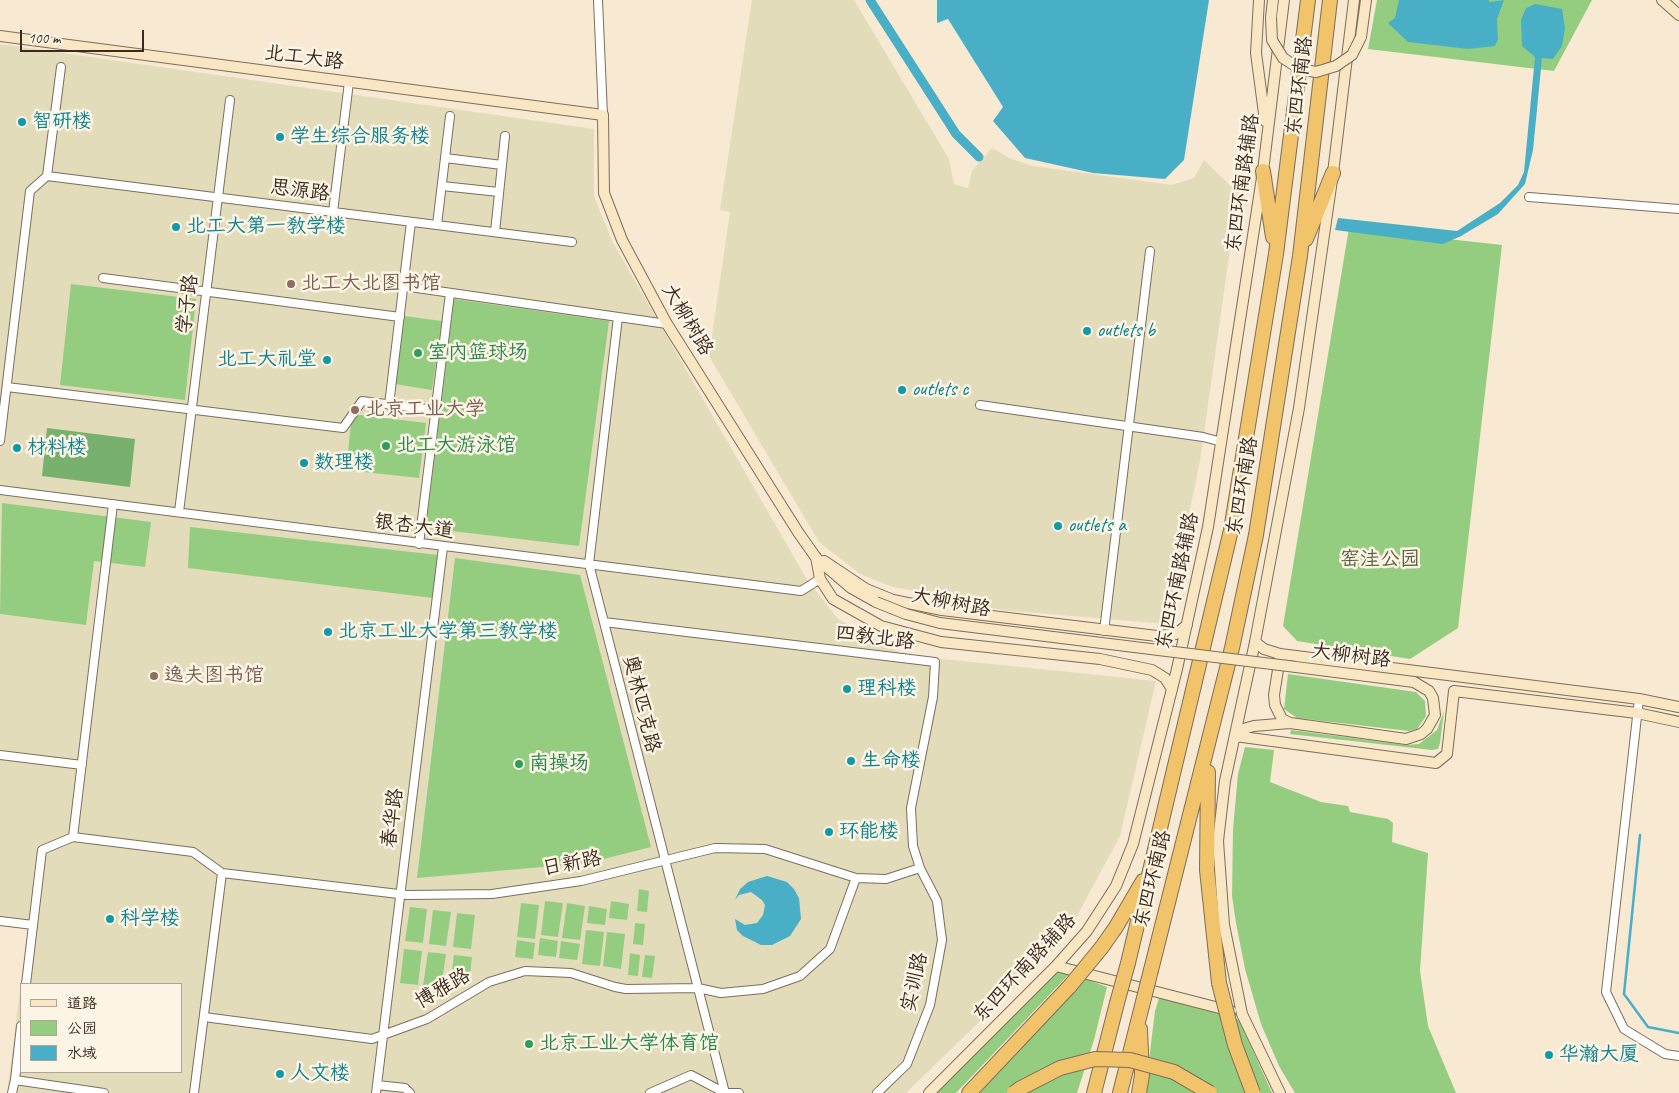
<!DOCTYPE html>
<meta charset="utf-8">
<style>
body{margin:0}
#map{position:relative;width:1679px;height:1093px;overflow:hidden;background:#f8e9d2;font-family:Caveat,"LXGW WenKai TC",sans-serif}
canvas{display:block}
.legend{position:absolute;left:20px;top:983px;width:162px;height:90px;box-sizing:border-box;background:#fcf5e5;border:1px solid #afa495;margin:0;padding:6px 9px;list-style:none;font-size:15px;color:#3b2a1e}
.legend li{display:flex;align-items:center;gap:10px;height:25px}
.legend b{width:25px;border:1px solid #afa495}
.scale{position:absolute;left:20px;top:30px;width:124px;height:22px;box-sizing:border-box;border:2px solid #3b2a1e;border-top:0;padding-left:6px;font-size:15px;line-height:18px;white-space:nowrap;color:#3b2a1e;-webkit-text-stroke:4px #fcf5e5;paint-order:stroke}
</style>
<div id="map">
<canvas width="1679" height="1093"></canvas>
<ul class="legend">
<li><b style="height:6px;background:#f9e7c3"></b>道路</li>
<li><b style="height:14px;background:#95cd80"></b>公园</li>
<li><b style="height:14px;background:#48afc7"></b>水域</li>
</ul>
<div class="scale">100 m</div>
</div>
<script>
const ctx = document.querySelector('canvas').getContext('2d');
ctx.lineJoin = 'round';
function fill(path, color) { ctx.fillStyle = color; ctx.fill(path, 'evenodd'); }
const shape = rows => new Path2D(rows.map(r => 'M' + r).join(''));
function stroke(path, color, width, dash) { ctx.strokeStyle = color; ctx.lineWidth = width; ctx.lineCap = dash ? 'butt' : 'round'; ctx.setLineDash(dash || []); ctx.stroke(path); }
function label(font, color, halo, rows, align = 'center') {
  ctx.font = font + ' Caveat,"LXGW WenKai TC",sans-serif'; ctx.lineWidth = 5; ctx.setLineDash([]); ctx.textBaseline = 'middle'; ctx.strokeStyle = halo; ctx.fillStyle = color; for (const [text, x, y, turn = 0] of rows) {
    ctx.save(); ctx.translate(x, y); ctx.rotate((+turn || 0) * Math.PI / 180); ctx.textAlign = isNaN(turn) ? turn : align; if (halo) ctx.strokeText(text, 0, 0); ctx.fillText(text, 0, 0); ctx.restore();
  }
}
fill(shape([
 [752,0,854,0,949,159,954,184,968,188,972,171,992,148,1009,158,1033,166,1172,185,1194,178,1204,160,1238,193,1200,461,1166,624,1001,610,890,586,860,574,819,542,709,356,730,212,720,210],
 [0,44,594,129,594,196,612,241,806,578,838,619,904,655,1156,681,1120,836,1065,938,906,1093,7,1093,29,920,0,916],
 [21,984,181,984,181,1072,21,1072]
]), '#e2dcba');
fill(shape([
 [1377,0,1592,0,1554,71,1368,49],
 [1349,228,1502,245,1458,628,1410,659,1297,641,1283,626],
 [71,284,196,299,185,400,60,385],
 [454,299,609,321,579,546,426,528],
 [404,316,442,321,432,390,395,384],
 [352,414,426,423,419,478,346,470],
 [2,503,151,522,145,567,94,561,86,625,0,614],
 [190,527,438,555,433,598,188,568],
 [455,558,580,575,651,847,588,863,417,878],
 [1288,674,1416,692,1425,701,1426,716,1417,729,1409,731,1297,718,1284,709],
 [1444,711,1440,743,1438,749,1432,750,1290,734,1291,730,1406,745,1419,744,1437,730],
 [1245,747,1274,750,1270,782,1321,802,1348,806,1350,812,1388,819,1393,823,1392,842,1428,853,1420,971,1428,1026,1456,1093,1295,1093,1279,1066,1261,1024,1245,969,1236,923,1232,896,1233,829,1238,774],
 [639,889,649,891,647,912,637,911],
 [545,901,563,903,558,937,541,935],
 [611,901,629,904,627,920,609,918],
 [521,903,539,905,535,939,517,937],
 [567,903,585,906,580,940,562,938],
 [589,906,607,909,605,925,587,923],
 [410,907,427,909,423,943,405,941],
 [433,910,451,912,446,946,429,944],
 [457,913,475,915,471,949,453,947],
 [635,923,645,924,643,945,633,944],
 [586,930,604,932,600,966,582,964],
 [607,932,625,934,621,969,603,966],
 [540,938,558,941,556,957,538,955],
 [517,940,535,943,533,959,515,957],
 [561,941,580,944,577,960,559,958],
 [404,949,422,951,418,985,400,983],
 [428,952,446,954,441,988,423,986],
 [630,953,640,955,638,976,628,975],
 [454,955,472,957,470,974,452,971],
 [645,955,655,956,652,978,642,977],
 [1057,972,1071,972,956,1093,933,1093],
 [1083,978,1107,987,1094,1040,1077,1093,976,1093],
 [1159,998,1219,1011,1239,1020,1272,1093,1145,1093,1155,1011]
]), '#95cd80');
fill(shape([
 [47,428,135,439,130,487,42,476]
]), '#78b06e');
fill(shape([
 [937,0,1209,0,1184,160,1165,179,1093,173,1025,158,993,121,1003,107,948,19,937,23],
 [1399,0,1488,0,1490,2,1504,0,1497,19,1498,39,1495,46,1468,49,1408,42,1388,23,1395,18],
 [1535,4,1562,9,1565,28,1562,46,1553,59,1542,58,1533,150,1525,184,1498,214,1461,236,1443,244,1335,230,1338,218,1457,231,1500,203,1518,185,1524,172,1535,57,1522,46,1521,20,1526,8],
 [767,876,787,882,794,889,799,898,801,919,790,936,772,945,761,945,743,936,737,930,735,919,745,925,757,923,763,915,765,905,762,900,751,892,739,895,735,900,740,889,748,882]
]), '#48afc7');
stroke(shape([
 [1640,835,1624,994,1648,1027,1679,1033]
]), '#48afc7', 2.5);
stroke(shape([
 [870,0,956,134,979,157]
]), '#48afc7', 9);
const street = shape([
 [598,0,603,115],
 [445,158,502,165],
 [47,176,61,67],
 [442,186,499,192],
 [1529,197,1679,209],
 [333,212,349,82],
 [437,225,450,116],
 [495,232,505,136],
 [103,278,400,317],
 [403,286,667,324],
 [618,317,589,564,725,1093],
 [7,387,343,428,362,401,434,410],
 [389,405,411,222],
 [980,405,1203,437,1222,442],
 [0,441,30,191,47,176,572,242],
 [0,490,801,591,820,579],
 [179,512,230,100],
 [419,544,450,293],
 [604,622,935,662,933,697,911,808,913,846,920,868,937,901,942,940,930,1005,907,1064,877,1093],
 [1104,631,1150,251],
 [1639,699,1606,992,1624,1029,1665,1054,1679,1056],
 [0,755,82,765],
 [73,837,113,504],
 [222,873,407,895,492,894,581,881,715,848,765,849,856,878,886,879,920,868],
 [0,921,33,925],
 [26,984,42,850,73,837,193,852,222,873,194,1093],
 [204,1017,372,1039,427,1019,489,982,525,971,571,973,615,987,626,989,698,988,721,993,763,989,800,976,830,949,856,878],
 [21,1026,15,1080,104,1093],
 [377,1085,405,1088,410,1093],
 [12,1093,15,1080],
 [376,1093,443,547],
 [650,1093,691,1075,725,1093,739,1093]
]);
const secondary = shape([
 [1259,0,1256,53,1265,121],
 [1662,0,1679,15],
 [1271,18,1273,0],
 [0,36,603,115,604,193,622,240,667,324,798,532,817,559,851,588,876,602],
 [1361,37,1366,0],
 [816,557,820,579,833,599,881,626,941,642,1100,659,1152,670,1165,678,1172,689],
 [824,561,866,589,893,600,942,610,1157,636,1176,634,1187,625],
 [1255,642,1264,649,1280,654,1639,699,1679,707],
 [1280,657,1274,695,1275,705,1282,719,1290,723],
 [1236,731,1254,726,1290,723,1406,739,1421,734,1427,729,1435,715,1433,698,1429,691,1414,682,1296,667],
 [1235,736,1436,763,1447,754,1454,691,1637,713,1679,722],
 [1056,966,1231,1011],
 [929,1093,1056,966,1087,931,1116,886,1133,844,1177,669,1208,527,1263,171,1284,0],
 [1280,1093,1242,1014,1224,925,1218,841,1225,781,1255,642,1299,408,1333,173,1354,0]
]);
const highway = shape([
 [1263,171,1273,237],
 [1306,239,1333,173],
 [1208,772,1207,870,1219,983],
 [1102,947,1116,927,1143,881],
 [1128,963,1231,530,1276,254,1308,0],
 [1151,970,1232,648,1256,535,1300,256,1330,0],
 [969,1093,1070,986],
 [1094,1093,1117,1003],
 [1120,1093,1143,1002],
 [1139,1093,1142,1075,1140,1029]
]);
stroke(street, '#7d6d5d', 10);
stroke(secondary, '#7d6d5d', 12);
stroke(highway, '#7d6d5d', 16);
stroke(street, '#fff', 8);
stroke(secondary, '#f9e7c3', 10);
stroke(highway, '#f1c36a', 14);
const secondaryBridge = shape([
 [1271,18,1272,40,1283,58,1300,69,1316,72,1336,66,1352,55,1361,37],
 [876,602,906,614,940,623,1296,667]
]);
const highwayBridge = shape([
 [1219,983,1235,1045,1253,1093],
 [1070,986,1102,947],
 [1143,1002,1151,970],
 [1117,1003,1128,963],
 [1014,1093,1021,1088,1060,1068,1095,1059,1130,1060,1174,1072,1210,1093]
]);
stroke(secondaryBridge, '#7d6d5d', 12, []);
stroke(highwayBridge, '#7d6d5d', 16, []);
stroke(secondaryBridge, '#f9e7c3', 10);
stroke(highwayBridge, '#f1c36a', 14);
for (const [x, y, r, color] of [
 [22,122,5,"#0f9aa8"],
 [280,137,5,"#0f9aa8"],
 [176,227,5,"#0f9aa8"],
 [291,284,5,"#8d6e63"],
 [1087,331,5,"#0f9aa8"],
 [418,353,5,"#2e9e5b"],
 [327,360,5,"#0f9aa8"],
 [902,390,5,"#0f9aa8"],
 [355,410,5,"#8d6e63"],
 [386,446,5,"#2e9e5b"],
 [17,448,5,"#0f9aa8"],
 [304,463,5,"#0f9aa8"],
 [1058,526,5,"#0f9aa8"],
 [328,632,5,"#0f9aa8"],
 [154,676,5,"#8d6e63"],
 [847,689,5,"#0f9aa8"],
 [851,761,5,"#0f9aa8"],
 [519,764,5,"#2e9e5b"],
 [829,832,5,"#0f9aa8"],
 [110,919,5,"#0f9aa8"],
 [529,1044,5,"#2e9e5b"],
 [1549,1055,5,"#0f9aa8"],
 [280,1074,5,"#0f9aa8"]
]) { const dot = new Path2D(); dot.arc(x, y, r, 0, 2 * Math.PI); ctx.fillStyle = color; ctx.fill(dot); stroke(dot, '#fcf5e5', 2); }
label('20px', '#3b2a1e', '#fcf5e5', [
 ["北工大路",304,58,7],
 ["东四环南路",1300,86,-83],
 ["东四环南路辅路",1243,183,-82],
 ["思源路",300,191,7],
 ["学子路",188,304,-83],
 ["大柳树路",687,320,59],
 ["东四环南路",1243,486,-80],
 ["银杏大道",414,527,7],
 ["东四环南路辅路",1178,581,-78],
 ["大柳树路",951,603,11],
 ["四教北路",875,638,7],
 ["大柳树路",1351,656,7],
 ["奥林匹克路",641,704,76],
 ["春华路",393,818,-83],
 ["日新路",572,864,-11],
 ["东四环南路",1153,879,-76],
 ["东四环南路辅路",1025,968,-47],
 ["实训路",915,982,-77],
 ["博雅路",443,989,-30]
]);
label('20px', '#0d838f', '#fcf5e5', [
 ["智研楼",32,122],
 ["学生综合服务楼",290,137],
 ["北工大第一教学楼",186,227],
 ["outlets b",1097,331],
 ["北工大礼堂",317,360,"right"],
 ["outlets c",912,390],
 ["材料楼",27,448],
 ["数理楼",314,463],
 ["outlets a",1068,526],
 ["北京工业大学第三教学楼",338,632],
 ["理科楼",857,689],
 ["生命楼",861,761],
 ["环能楼",839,832],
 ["科学楼",120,919],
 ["华瀚大厦",1559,1055],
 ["人文楼",290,1074]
], 'left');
label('20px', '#785e54', '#fcf5e5', [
 ["北工大北图书馆",301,284],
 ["北京工业大学",365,410],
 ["逸夫图书馆",164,676]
], 'left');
label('20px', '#27864d', '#fcf5e5', [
 ["室内篮球场",428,353],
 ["北工大游泳馆",396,446],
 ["南操场",529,764],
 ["北京工业大学体育馆",539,1044]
], 'left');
label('20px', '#565b3b', '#fcf5e5', [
 ["窑洼公园",1380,560]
]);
</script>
